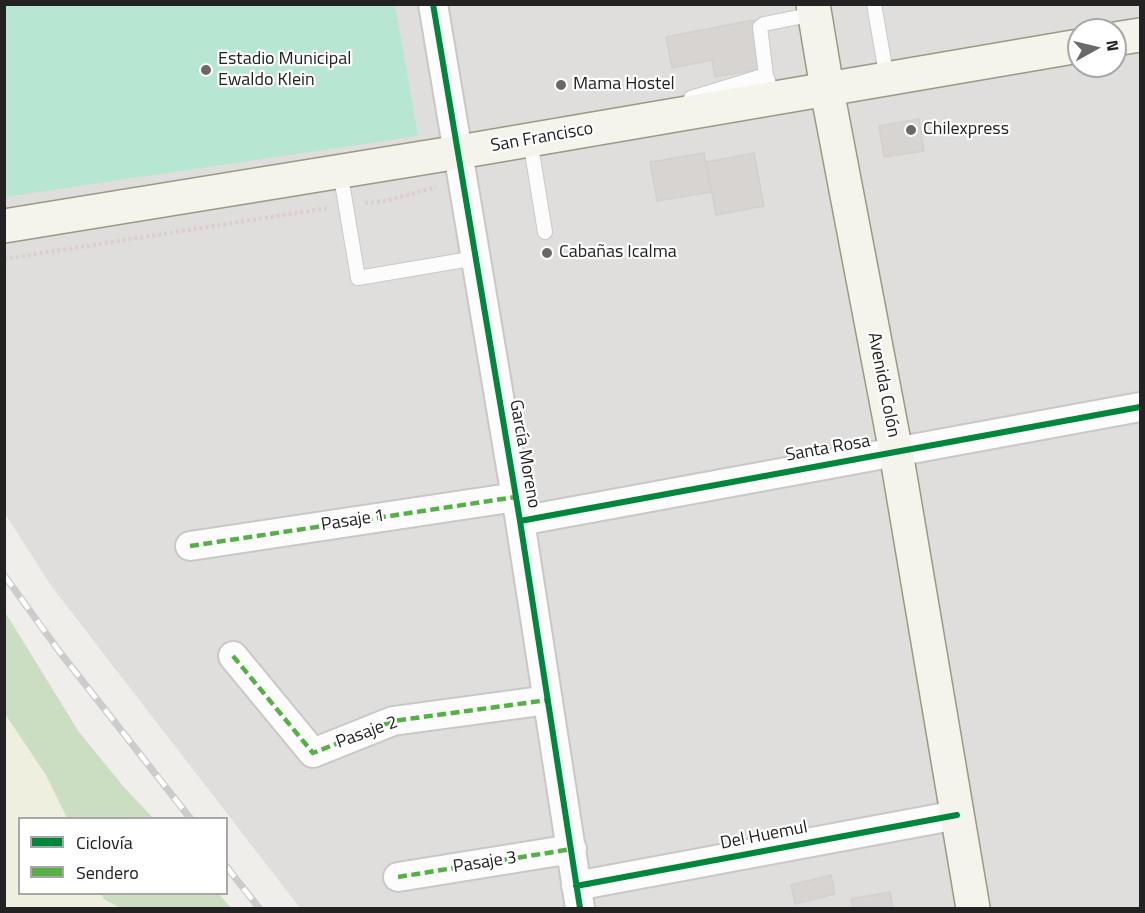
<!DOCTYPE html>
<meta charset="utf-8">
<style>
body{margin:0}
#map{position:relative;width:1145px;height:913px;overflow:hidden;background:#f0eeeb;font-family:"Titillium Web",sans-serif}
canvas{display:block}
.frame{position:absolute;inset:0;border:6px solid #222;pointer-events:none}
.legend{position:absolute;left:18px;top:817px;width:210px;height:78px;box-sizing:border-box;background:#fff;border:2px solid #a7a7a7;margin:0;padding:8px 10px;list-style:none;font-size:18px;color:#222}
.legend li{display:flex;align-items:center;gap:12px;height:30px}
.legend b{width:30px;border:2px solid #a7a7a7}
.north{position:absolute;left:1067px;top:18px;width:60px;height:60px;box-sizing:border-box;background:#fff;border:2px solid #a7a7a7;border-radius:50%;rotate:82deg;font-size:16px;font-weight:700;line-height:24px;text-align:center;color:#222}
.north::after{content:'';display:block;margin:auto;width:21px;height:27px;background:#6a6968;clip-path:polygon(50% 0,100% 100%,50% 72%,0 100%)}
</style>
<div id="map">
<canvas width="1145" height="913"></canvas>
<div class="frame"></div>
<ul class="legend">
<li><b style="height:8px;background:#00873e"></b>Ciclovía</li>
<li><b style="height:8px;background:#55b145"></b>Sendero</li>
</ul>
<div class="north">N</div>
</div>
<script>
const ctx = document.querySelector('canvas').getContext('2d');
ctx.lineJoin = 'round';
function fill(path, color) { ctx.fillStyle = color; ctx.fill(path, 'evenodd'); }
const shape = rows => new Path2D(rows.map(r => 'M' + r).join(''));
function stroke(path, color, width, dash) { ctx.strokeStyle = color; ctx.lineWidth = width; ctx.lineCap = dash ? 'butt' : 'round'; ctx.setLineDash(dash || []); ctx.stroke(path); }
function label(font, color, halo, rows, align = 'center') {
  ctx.font = font + ' "Titillium Web",sans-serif'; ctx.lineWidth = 4.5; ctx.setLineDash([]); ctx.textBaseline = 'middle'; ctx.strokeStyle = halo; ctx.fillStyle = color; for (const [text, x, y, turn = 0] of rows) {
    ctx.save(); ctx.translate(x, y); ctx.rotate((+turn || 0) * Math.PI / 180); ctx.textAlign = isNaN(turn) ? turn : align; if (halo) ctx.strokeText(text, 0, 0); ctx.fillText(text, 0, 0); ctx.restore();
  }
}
fill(shape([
 [5,5,1140,5,1140,908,300,908,52,587,5,514],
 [1079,30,1115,30,1115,66,1079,66]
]), '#dfdedc');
fill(shape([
 [4,645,100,818,20,818,20,894,177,894,193,908,5,908]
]), '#efefdf');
fill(shape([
 [5,612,79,732,123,786,153,818,67,818,46,775,5,714],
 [101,894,219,894,231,908,120,908,104,899]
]), '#cbdec1');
fill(shape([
 [4,5,395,5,418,136,5,197]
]), '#b7e6d2');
const building = shape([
 [753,20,762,69,715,77,712,60,672,68,666,37,753,20],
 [919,119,924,151,884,157,879,126,919,119],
 [704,153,711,192,657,201,650,162,704,153],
 [754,153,764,206,716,215,706,162,754,153],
 [831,875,835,894,795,904,791,885,831,875],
 [890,892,893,908,853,908,851,899,890,892]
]);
fill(building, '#d7d4d2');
stroke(building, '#d3d0cc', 1.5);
const lane = shape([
 [874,4,887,79],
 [691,98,766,75],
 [774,99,766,75,760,27,764,24,814,14],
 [530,140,545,232],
 [340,171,358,278,476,258]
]);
const street = shape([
 [433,4,520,521,580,908],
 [520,521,1140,407],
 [190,546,516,497],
 [233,656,313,753,393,721,548,700],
 [398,877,572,849],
 [576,886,957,815]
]);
const secondary = shape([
 [813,4,830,106,896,452,973,908],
 [1115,39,1140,35],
 [4,226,459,152,1079,46]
]);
stroke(lane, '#c9c8c7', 16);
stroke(street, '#c9c8c7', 32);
stroke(secondary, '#999a82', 36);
stroke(shape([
 [365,203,386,201,436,187],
 [4,259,328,208]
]), '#dccecd', 4, [3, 3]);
stroke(lane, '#fdfcfc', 14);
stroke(street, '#fdfcfc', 28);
stroke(secondary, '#f4f4ed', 33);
const rail = shape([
 [4,575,59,651,190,818],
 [226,866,259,908]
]);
stroke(rail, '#ccc', 7);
stroke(rail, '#fff', 4.5, [14]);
stroke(shape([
 [190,546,516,497],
 [233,656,313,753,393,721,548,700],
 [398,877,572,849]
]), '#55b145', 4.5, [9, 4.5]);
stroke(shape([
 [433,4,520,521,580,908],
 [520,521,1140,407],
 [576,886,957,815]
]), '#00873e', 6);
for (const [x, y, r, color] of [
 [206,70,6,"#6a6968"],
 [561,85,6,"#6a6968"],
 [911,130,6,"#6a6968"],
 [547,253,6,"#6a6968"]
]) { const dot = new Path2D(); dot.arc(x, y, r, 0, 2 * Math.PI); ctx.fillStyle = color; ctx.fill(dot); stroke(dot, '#fff', 2); }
label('18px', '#222', '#fff', [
 ["Estadio Municipal",218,60],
 ["Ewaldo Klein",218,81],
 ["Mama Hostel",573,85],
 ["Chilexpress",923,130],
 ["Cabañas Icalma",559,253]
], 'left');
label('18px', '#222', '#fff', [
 ["San Francisco",542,138,-10],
 ["Avenida Colón",883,385,79],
 ["Santa Rosa",828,449,-10],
 ["García Moreno",524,454,80],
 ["Pasaje 1",353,521,-9],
 ["Pasaje 2",367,733,-20],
 ["Del Huemul",764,836,-11],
 ["Pasaje 3",485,863,-9]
]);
</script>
